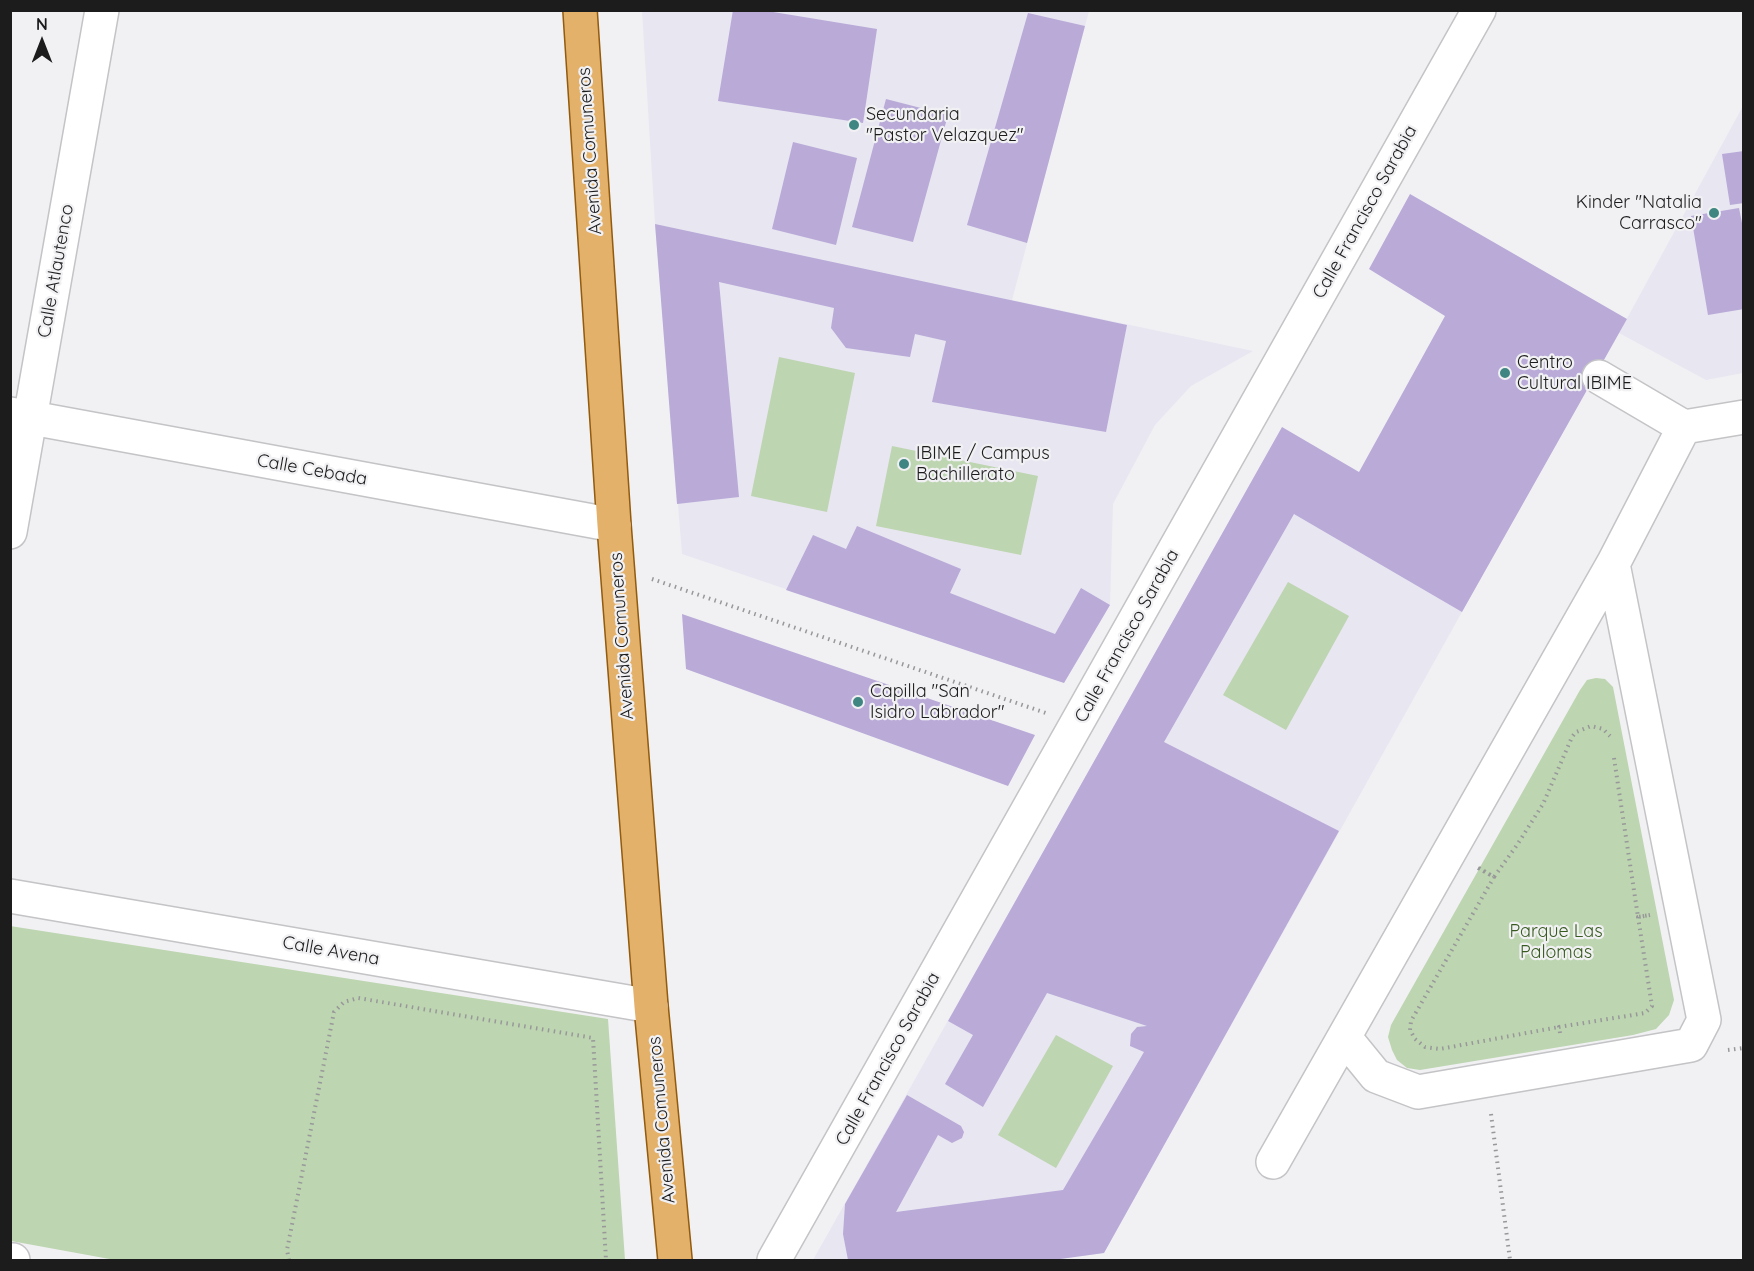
<!DOCTYPE html>
<style>
body{margin:0}
#map{position:relative;width:1754px;height:1271px;overflow:hidden;background:#f1f1f4;font-family:Quicksand,sans-serif}
canvas{display:block}
.frame{position:absolute;inset:0;border:12px solid #1c1c1d;pointer-events:none}
.north{position:absolute;left:12px;top:12px;width:60px;height:60px;-webkit-text-stroke:4px #f1f1f4;paint-order:stroke;rotate:0deg;font-size:16px;font-weight:700;line-height:24px;text-align:center;color:#1c1c1d}
.north::after{content:'';display:block;margin:auto;width:21px;height:27px;background:#1c1c1d;clip-path:polygon(50% 0,100% 100%,50% 72%,0 100%)}
</style>
<div id="map">
<canvas width="1754" height="1271"></canvas>
<div class="frame"></div>
<div class="north">N</div>
</div>
<script>
const ctx = document.querySelector('canvas').getContext('2d');
ctx.lineJoin = 'round';
function fill(path, color) { ctx.fillStyle = color; ctx.fill(path, 'evenodd'); }
const shape = rows => new Path2D(rows.map(r => 'M' + r).join(''));
function stroke(path, color, width, dash) { ctx.strokeStyle = color; ctx.lineWidth = width; ctx.lineCap = dash ? 'butt' : 'round'; ctx.setLineDash(dash || []); ctx.stroke(path); }
function label(font, color, halo, rows, align = 'center') {
  ctx.font = font + ' Quicksand,sans-serif'; ctx.lineWidth = 4.5; ctx.setLineDash([]); ctx.textBaseline = 'middle'; ctx.strokeStyle = halo; ctx.fillStyle = color; for (const [text, x, y, turn = 0] of rows) {
    ctx.save(); ctx.translate(x, y); ctx.rotate((+turn || 0) * Math.PI / 180); ctx.textAlign = isNaN(turn) ? turn : align; if (halo) ctx.strokeText(text, 0, 0); ctx.fillText(text, 0, 0); ctx.restore();
  }
}
fill(shape([
 [642,11,1089,11,1012,300,1253,351,1191,386,1155,425,1113,504,1110,605,1064,683,682,554,655,224],
 [1743,106,1743,373,1706,380,1619,333],
 [1264,460,1481,578,1104,1253,1053,1260,813,1260]
]), '#e8e6f1');
fill(shape([
 [779,357,855,373,827,512,751,496],
 [892,446,1038,476,1021,555,876,526],
 [1288,582,1349,616,1286,730,1223,695],
 [1596,678,1605,679,1613,687,1674,1000,1669,1015,1656,1029,1633,1035,1420,1070,1407,1068,1397,1060,1392,1050,1388,1037,1391,1025,1580,690,1587,680],
 [10,926,608,1019,625,1260,115,1260,11,1241],
 [1056,1035,1113,1066,1056,1168,998,1135]
]), '#bdd5b0');
fill(shape([
 [733,10,761,10,877,29,863,123,718,101],
 [1028,13,1085,26,1027,243,967,225],
 [886,99,948,115,913,242,852,227],
 [793,142,857,158,836,245,772,229],
 [1744,151,1744,203,1730,205,1722,154],
 [1410,194,1627,319,1462,612,1294,514,1164,742,1339,831,1104,1253,1053,1260,848,1260,843,1234,845,1204,907,1095,961,1126,964,1132,962,1138,952,1143,938,1135,896,1212,1063,1190,1144,1052,1130,1046,1131,1034,1137,1027,1147,1026,1047,993,983,1107,945,1084,973,1035,948,1021,1282,427,1359,472,1445,316,1369,269],
 [1739,208,1744,233,1744,309,1708,315,1691,216],
 [655,224,1127,325,1106,432,932,402,946,341,915,334,910,357,846,348,831,328,834,308,719,282,739,497,677,504],
 [857,526,961,569,950,593,1055,634,1081,588,1110,605,1064,683,786,590,813,535,846,549],
 [682,614,1035,735,1008,786,686,669]
]), '#b9aad8');
const minor = shape([
 [1599,377,1684,427,1744,417],
 [10,414,614,525],
 [10,532,102,10],
 [10,896,651,1006],
 [1345,1038,1376,1076,1418,1092,1691,1045,1704,1020,1613,564],
 [1273,1162,1613,564,1684,427],
 [10,1260,13,1260],
 [774,1260,1479,10]
]);
const major = shape([
 [580,10,614,525,651,1006,675,1260]
]);
stroke(minor, '#c4c4c7', 36);
stroke(major, '#925b0e', 36);
stroke(shape([
 [652,579,1046,713],
 [1614,758,1638,917,1650,915],
 [1478,868,1494,877,1411,1021,1410,1030,1415,1039,1425,1047,1440,1049,1559,1027],
 [1479,868,1494,877,1517,845,1543,804,1572,737,1576,732,1591,726,1603,729,1610,736],
 [1560,1033,1559,1027,1645,1013,1652,1006,1638,917,1650,915],
 [1728,1050,1744,1048],
 [1491,1114,1510,1260],
 [289,1260,287,1250,334,1012,344,1002,358,998,593,1038,606,1260]
]), '#98989a', 4, [1.5, 4.5]);
stroke(minor, '#fff', 33);
stroke(major, '#e3b16a', 33);
for (const [x, y, r, color] of [
 [854,125,6,"#3f8682"],
 [1714,213,6,"#3f8682"],
 [1505,373,6,"#3f8682"],
 [904,464,6,"#3f8682"],
 [858,702,6,"#3f8682"]
]) { const dot = new Path2D(); dot.arc(x, y, r, 0, 2 * Math.PI); ctx.fillStyle = color; ctx.fill(dot); stroke(dot, '#f1f1f4', 2); }
label('18px', '#1c1c1d', '#f1f1f4', [
 ["Secundaria",866,115],
 ["\"Pastor Velazquez\"",866,136],
 ["Kinder \"Natalia",1702,203,"right"],
 ["Carrasco\"",1702,224,"right"],
 ["Centro",1517,363],
 ["Cultural IBIME",1517,384],
 ["IBIME / Campus",916,454],
 ["Bachillerato",916,475],
 ["Capilla \"San",870,692],
 ["Isidro Labrador\"",870,713]
], 'left');
label('18px', '#1c1c1d', '#f1f1f4', [
 ["Avenida Comuneros",590,151,-94],
 ["Calle Francisco Sarabia",1365,212,-61],
 ["Calle Atlautenco",56,271,-80],
 ["Calle Cebada",312,470,10],
 ["Avenida Comuneros",622,636,-94],
 ["Calle Francisco Sarabia",1127,636,-61],
 ["Calle Avena",331,951,10],
 ["Calle Francisco Sarabia",888,1059,-61],
 ["Avenida Comuneros",662,1120,-95]
]);
label('18px', '#375a1e', '#f1f1f4', [
 ["Parque Las",1556,932],
 ["Palomas",1556,953]
]);
</script>
